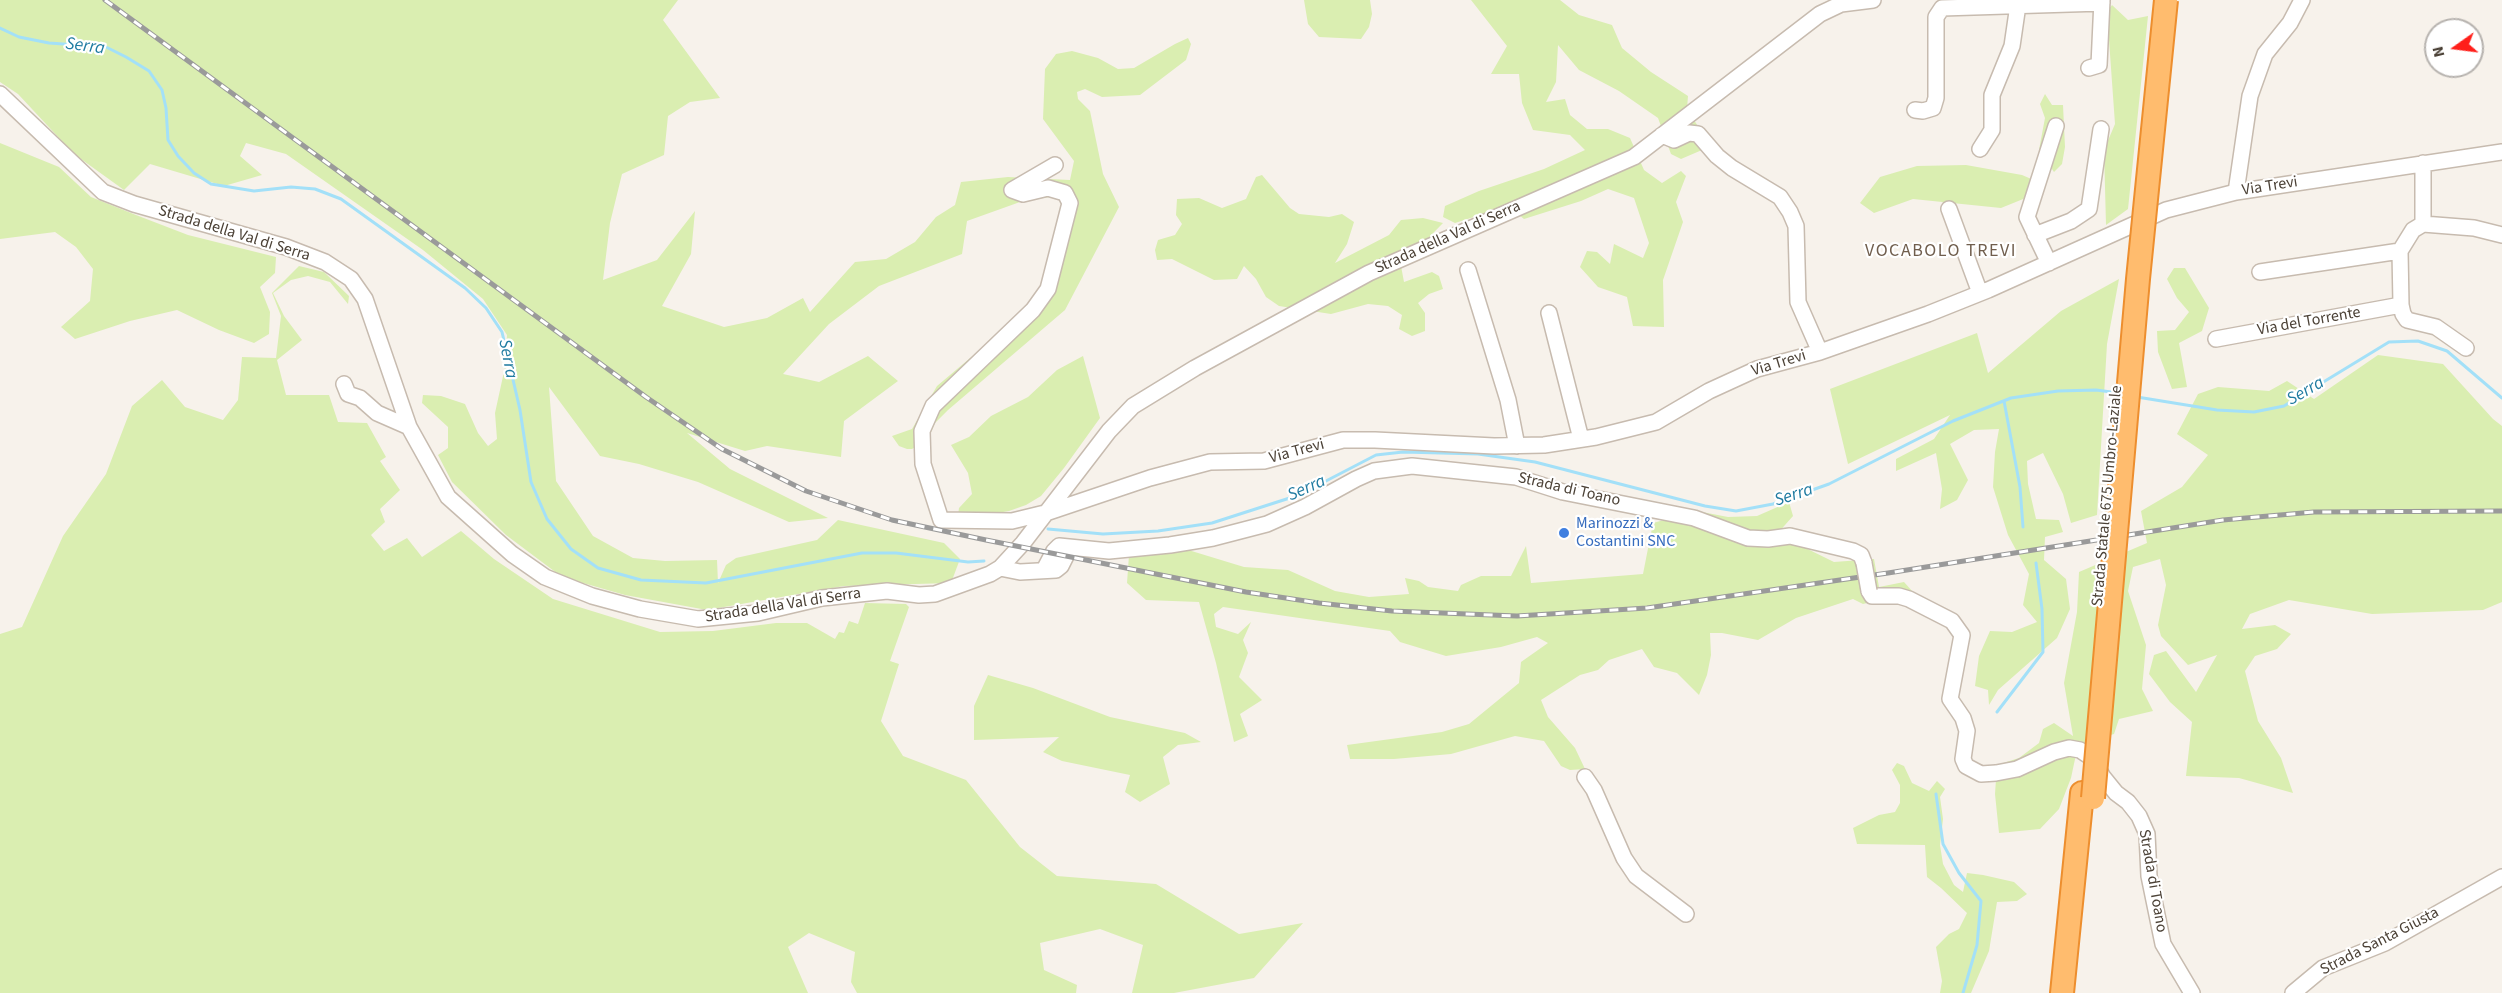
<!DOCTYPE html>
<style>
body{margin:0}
#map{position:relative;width:2502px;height:993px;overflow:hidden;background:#f7f2eb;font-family:"Source Sans 3",sans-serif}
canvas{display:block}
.north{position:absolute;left:2424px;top:18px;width:60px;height:60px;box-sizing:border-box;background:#fff;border:2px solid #b7b3af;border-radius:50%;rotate:256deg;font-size:16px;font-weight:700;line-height:24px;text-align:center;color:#4c4237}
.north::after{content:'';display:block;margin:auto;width:21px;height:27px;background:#ff1f1a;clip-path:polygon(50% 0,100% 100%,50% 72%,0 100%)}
</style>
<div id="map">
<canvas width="2502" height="993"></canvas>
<div class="north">N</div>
</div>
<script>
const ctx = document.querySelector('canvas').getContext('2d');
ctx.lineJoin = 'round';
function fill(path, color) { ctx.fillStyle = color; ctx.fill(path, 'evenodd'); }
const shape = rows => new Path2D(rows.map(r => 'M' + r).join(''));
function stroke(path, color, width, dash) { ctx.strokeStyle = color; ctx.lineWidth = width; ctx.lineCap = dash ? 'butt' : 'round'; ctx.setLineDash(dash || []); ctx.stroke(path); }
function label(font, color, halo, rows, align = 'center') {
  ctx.font = font + ' "Source Sans 3",sans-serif'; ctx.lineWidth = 4.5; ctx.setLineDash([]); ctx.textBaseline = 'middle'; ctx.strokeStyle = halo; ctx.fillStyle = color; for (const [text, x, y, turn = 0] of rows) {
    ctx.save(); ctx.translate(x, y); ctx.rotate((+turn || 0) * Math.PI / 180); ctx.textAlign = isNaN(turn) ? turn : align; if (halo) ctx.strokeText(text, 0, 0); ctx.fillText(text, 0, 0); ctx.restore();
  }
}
fill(shape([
 [0,0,678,0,663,20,720,98,690,102,668,116,664,155,622,174,610,223,603,280,657,260,695,211,691,254,662,306,724,327,767,318,803,298,810,312,855,262,886,259,915,242,936,217,955,205,961,182,1008,177,1070,180,1074,161,1043,119,1045,69,1056,54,1072,51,1098,58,1118,69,1134,68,1175,44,1188,38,1191,44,1186,60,1140,95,1102,97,1085,89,1077,92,1078,99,1090,111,1103,174,1119,207,1065,310,948,410,935,423,928,439,912,449,907,449,899,446,892,436,912,429,937,386,995,337,1034,299,1043,282,1064,202,1055,196,1020,202,967,221,962,254,879,286,829,324,783,374,819,382,868,356,898,381,844,421,841,457,767,446,745,451,687,433,730,469,828,518,789,522,698,482,639,464,600,456,549,387,556,481,593,536,633,558,665,561,717,560,718,583,726,565,736,558,817,540,838,520,944,543,960,559,951,583,844,586,707,610,625,595,562,577,506,535,452,482,438,455,448,448,448,427,422,403,423,395,441,396,465,404,478,433,488,446,497,439,495,413,505,367,507,335,483,299,423,250,286,154,246,143,240,156,262,175,224,186,150,164,124,190,74,154,18,94,0,82],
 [1304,0,1370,0,1372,14,1369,27,1361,39,1319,37,1308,24],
 [1471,0,1560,0,1579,15,1612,25,1622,48,1651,72,1688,96,1687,109,1701,131,1702,150,1681,159,1671,154,1658,118,1619,91,1579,70,1558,45,1556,82,1546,102,1565,99,1570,115,1587,129,1608,129,1630,138,1644,170,1662,183,1681,171,1686,176,1676,202,1683,222,1663,280,1664,327,1633,326,1627,297,1598,287,1580,267,1587,251,1597,252,1610,264,1614,244,1643,258,1649,243,1634,198,1608,189,1581,201,1524,219,1508,206,1455,223,1443,217,1445,206,1479,191,1544,169,1585,150,1570,135,1533,130,1522,103,1519,74,1491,74,1507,46],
 [2112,5,2128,20,2148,16,2128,209,2106,225,2104,150,2115,124,2107,12],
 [2045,94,2052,105,2063,105,2065,147,2062,164,2054,172,2039,150,2045,118,2040,104],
 [0,143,59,167,91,197,136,215,188,235,276,257,275,273,260,287,270,312,269,334,254,343,219,330,177,310,130,321,75,339,61,327,90,301,93,269,76,247,55,232,0,239],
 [1966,165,2022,175,2043,184,2038,193,2001,208,1913,199,1874,213,1860,203,1880,177,1917,166],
 [1262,175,1290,208,1299,214,1329,217,1342,214,1354,222,1347,244,1335,263,1389,235,1401,220,1423,218,1443,223,1401,266,1404,282,1432,272,1439,276,1443,289,1429,294,1418,303,1425,313,1425,331,1412,336,1399,329,1402,315,1388,306,1368,304,1331,314,1279,306,1266,297,1256,279,1244,266,1237,279,1214,280,1172,259,1157,260,1155,250,1158,240,1175,235,1182,224,1176,215,1177,199,1199,198,1222,208,1246,199,1256,177],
 [299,266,324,272,349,296,348,304,330,282,308,276,291,280,273,293,284,316,302,340,277,360,286,395,329,395,338,422,367,423,386,457,380,461,400,490,380,509,385,522,371,535,384,551,407,538,422,557,461,531,494,559,553,599,660,632,713,631,776,623,807,623,835,639,839,632,844,633,849,621,858,624,865,603,906,604,909,607,890,661,899,664,881,721,903,756,966,780,1020,847,1057,876,1156,884,1239,934,1303,923,1254,978,1174,993,1132,993,1143,945,1100,929,1040,943,1044,970,1077,985,1076,993,857,993,851,982,855,952,809,933,788,947,808,993,0,993,0,634,22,627,63,536,106,474,132,406,162,380,185,407,223,420,238,400,242,357,276,358,281,316,272,293],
 [2174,268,2185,268,2209,308,2202,331,2179,343,2187,387,2172,389,2158,352,2157,331,2175,330,2189,312,2177,298,2167,279],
 [2119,279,2107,344,2097,515,2071,523,2063,494,2043,453,2027,461,2028,484,2036,519,2059,520,2063,532,2045,537,2044,560,2066,579,2070,609,2057,638,1998,690,1989,705,1988,690,1975,686,1979,656,1990,631,2012,632,2037,622,2023,605,2029,574,2008,535,1993,487,1995,452,1999,429,1974,430,1950,444,1968,480,1957,500,1940,509,1942,489,1936,453,1896,471,1896,459,1934,439,1950,415,1848,464,1830,389,1977,333,1988,373,2061,311],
 [2378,355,2443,364,2493,419,2502,426,2502,602,2483,610,2372,614,2289,600,2250,614,2242,629,2275,625,2291,634,2277,649,2255,656,2245,671,2258,721,2281,758,2293,793,2239,778,2186,776,2192,722,2170,702,2149,674,2154,655,2166,651,2196,692,2217,655,2188,665,2161,636,2158,625,2166,585,2160,559,2133,567,2128,591,2146,645,2142,689,2153,711,2119,719,2114,734,2078,745,2071,778,2059,809,2040,829,1999,833,1995,794,1997,765,2019,758,2039,743,2043,729,2054,723,2073,736,2064,683,2077,612,2079,572,2147,543,2141,511,2182,487,2208,455,2177,434,2198,394,2218,387,2269,391,2287,381,2314,399],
 [1083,356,1100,418,1064,468,1041,496,1026,505,1009,511,968,518,958,515,959,508,972,494,968,473,951,445,969,437,991,416,1028,397,1057,370],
 [1789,502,1793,516,1777,534,1834,562,1874,559,1879,587,1904,582,1913,592,1863,604,1853,599,1796,618,1758,640,1722,633,1710,633,1711,655,1707,675,1699,695,1677,673,1654,667,1642,649,1609,660,1598,670,1580,675,1541,700,1548,717,1575,748,1585,769,1570,770,1561,766,1544,741,1515,736,1451,754,1394,759,1350,759,1347,745,1442,732,1469,724,1519,683,1521,662,1548,643,1537,637,1501,647,1446,656,1400,642,1390,631,1223,607,1214,614,1216,627,1238,634,1251,622,1243,640,1248,653,1239,677,1262,700,1240,714,1248,736,1234,742,1216,663,1199,602,1146,600,1127,583,1129,555,1185,549,1244,567,1288,570,1335,591,1369,597,1409,594,1405,578,1419,581,1428,587,1458,591,1461,585,1481,576,1511,576,1526,546,1531,583,1643,574,1653,523,1697,511,1728,517,1757,516],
 [988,675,1033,688,1110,717,1185,733,1201,742,1178,745,1163,757,1170,784,1140,802,1125,792,1130,775,1062,761,1043,752,1059,737,974,740,974,706],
 [1897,763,1904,766,1912,783,1929,791,1937,781,1945,789,1940,797,1943,819,1940,845,1943,864,1954,885,1963,892,1967,873,1983,875,2014,882,2027,894,2017,901,1997,902,1989,951,1971,993,1940,993,1942,981,1936,947,1949,934,1959,929,1967,913,1941,888,1927,877,1925,845,1857,844,1853,828,1879,815,1895,812,1900,803,1900,785,1892,770]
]), '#daeeb1');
stroke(shape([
 [0,28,19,37,49,43,106,47,126,57,149,71,162,90,166,108,168,140,178,156,194,173,211,184,254,191,291,187,315,189,341,199,465,288,486,308,502,332,520,410,531,482,547,519,571,549,598,568,641,580,706,583,862,553,896,553,968,562,984,561],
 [2137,397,2217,410,2254,412,2284,406,2389,342,2418,341,2447,351,2502,398],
 [2004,401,2020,487,2023,527],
 [1048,529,1103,534,1158,531,1212,523,1299,495,1376,455,1403,452,1478,454,1535,462,1705,506,1736,511,1773,504,1829,484,1953,421,2011,398,2058,391,2096,390,2119,393],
 [1997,712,2043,652,2042,609,2036,563],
 [1936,794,1943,844,1959,873,1981,901,1977,945,1963,993]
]), '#a3e0f8', 3);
const minor = shape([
 [2089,68,2099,65,2102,0],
 [0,94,103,192,134,204,286,247,325,262,351,279,365,299,409,427,448,497,512,554,545,577,592,596,640,609,698,619,758,613,822,598,887,591,919,595,935,594,990,574,1000,568,1023,543,1109,431,1133,406,1195,368,1369,273,1634,157,1820,14,1841,4,1873,0],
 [1915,110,1923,111,1933,108,1936,98,1936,17,1942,8,2102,3],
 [1662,135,1674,140,1689,133,1698,134,1717,156,1732,168,1780,197,1790,212,1796,226,1798,302,1820,352],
 [1980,149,1992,130,1992,95,2012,46,2018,5],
 [2423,163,2423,224],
 [1055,165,1012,190,1023,194,1048,188,1065,193,1070,203,1048,289,1033,310,933,406,922,431,923,464,941,520,1012,521,1049,512,1150,478,1210,462,1264,461,1343,440,1375,440,1494,446,1544,445,1596,437,1656,422,1709,391,1757,369,1820,352,1928,314,1988,290,2166,210,2236,192,2502,152],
 [2236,192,2250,96,2265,54,2290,23,2302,0],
 [1949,209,1980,293],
 [2035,235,2071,221,2089,209,2101,129],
 [2049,263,2027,217,2056,126],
 [1468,270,1508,400,1517,446],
 [2260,272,2400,251],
 [2401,305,2403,314,2407,320,2436,327,2466,348],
 [1549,313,1581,439],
 [2216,339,2401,305,2400,251,2413,230,2423,224,2474,228,2502,235],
 [344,384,348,394,360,398,377,413,409,427],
 [1000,568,1020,572,1056,570,1061,566,1070,548],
 [1044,570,1054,551,1059,546,1109,551,1170,545,1213,538,1267,524,1305,507,1356,479,1374,471,1412,466,1516,477,1563,492,1694,518,1748,538,1768,539,1790,536,1853,551,1861,555,1864,563],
 [1869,591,1872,596,1899,596,1909,599,1952,621,1962,635,1950,699,1963,718,1967,731,1963,759,1966,766,1981,774,1996,773,2017,769,2054,752,2069,748,2080,750,2092,758,2103,777,2116,793,2128,802,2139,816,2147,834,2149,876,2163,944,2192,993],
 [1585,777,1594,790,1624,858,1636,876,1686,914],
 [2293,993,2323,968,2385,943,2502,877]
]);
const highway = shape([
 [2062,993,2082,793]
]);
stroke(minor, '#c7bbaf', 18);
stroke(highway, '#ed8e2e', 26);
stroke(minor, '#fff', 15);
stroke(highway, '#ffbc6e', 22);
const rail = shape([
 [105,0,646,397,722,449,806,491,892,520,986,540,1246,592,1319,603,1392,611,1517,616,1647,608,1888,573,2223,520,2314,512,2502,511]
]);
stroke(rail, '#9a9a9a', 5);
stroke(rail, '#fff', 3, [9]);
const minorBridge = shape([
 [1864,563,1869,591]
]);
const highwayBridge = shape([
 [2093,798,2138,279,2166,0]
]);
stroke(minorBridge, '#c7bbaf', 18, []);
stroke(highwayBridge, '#ed8e2e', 26, []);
stroke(minorBridge, '#fff', 15);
stroke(highwayBridge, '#ffbc6e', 22);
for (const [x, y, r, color] of [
 [1564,533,6,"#3f7fe0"]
]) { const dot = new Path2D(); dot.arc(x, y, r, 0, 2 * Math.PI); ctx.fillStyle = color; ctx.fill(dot); stroke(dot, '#fff', 2); }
label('16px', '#4c4237', '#fff', [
 ["Via Trevi",2270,187,-9],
 ["Strada della Val di Serra",234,234,17],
 ["Strada della Val di Serra",1448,238,-24],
 ["Via del Torrente",2309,322,-10],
 ["Via Trevi",1779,364,-17],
 ["Via Trevi",1297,452,-15],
 ["Strada di Toano",1569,490,13],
 ["Strada Statale 675 Umbro-Laziale",2108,496,-85],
 ["Strada della Val di Serra",783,606,-9],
 ["Strada di Toano",2152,881,80],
 ["Strada Santa Giusta",2380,942,-27]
]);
label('16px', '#366cbe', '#fff', [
 ["Marinozzi &",1576,524],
 ["Costantini SNC",1576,542]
], 'left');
label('italic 18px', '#207ba1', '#fff', [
 ["Serra",85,47,7],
 ["Serra",507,359,79],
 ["Serra",2306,392,-30],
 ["Serra",1307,489,-24],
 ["Serra",1794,496,-18]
]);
ctx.letterSpacing = '1.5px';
label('18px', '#705e4d', '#fff', [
 ["VOCABOLO TREVI",1941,252]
]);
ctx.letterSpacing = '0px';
</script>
